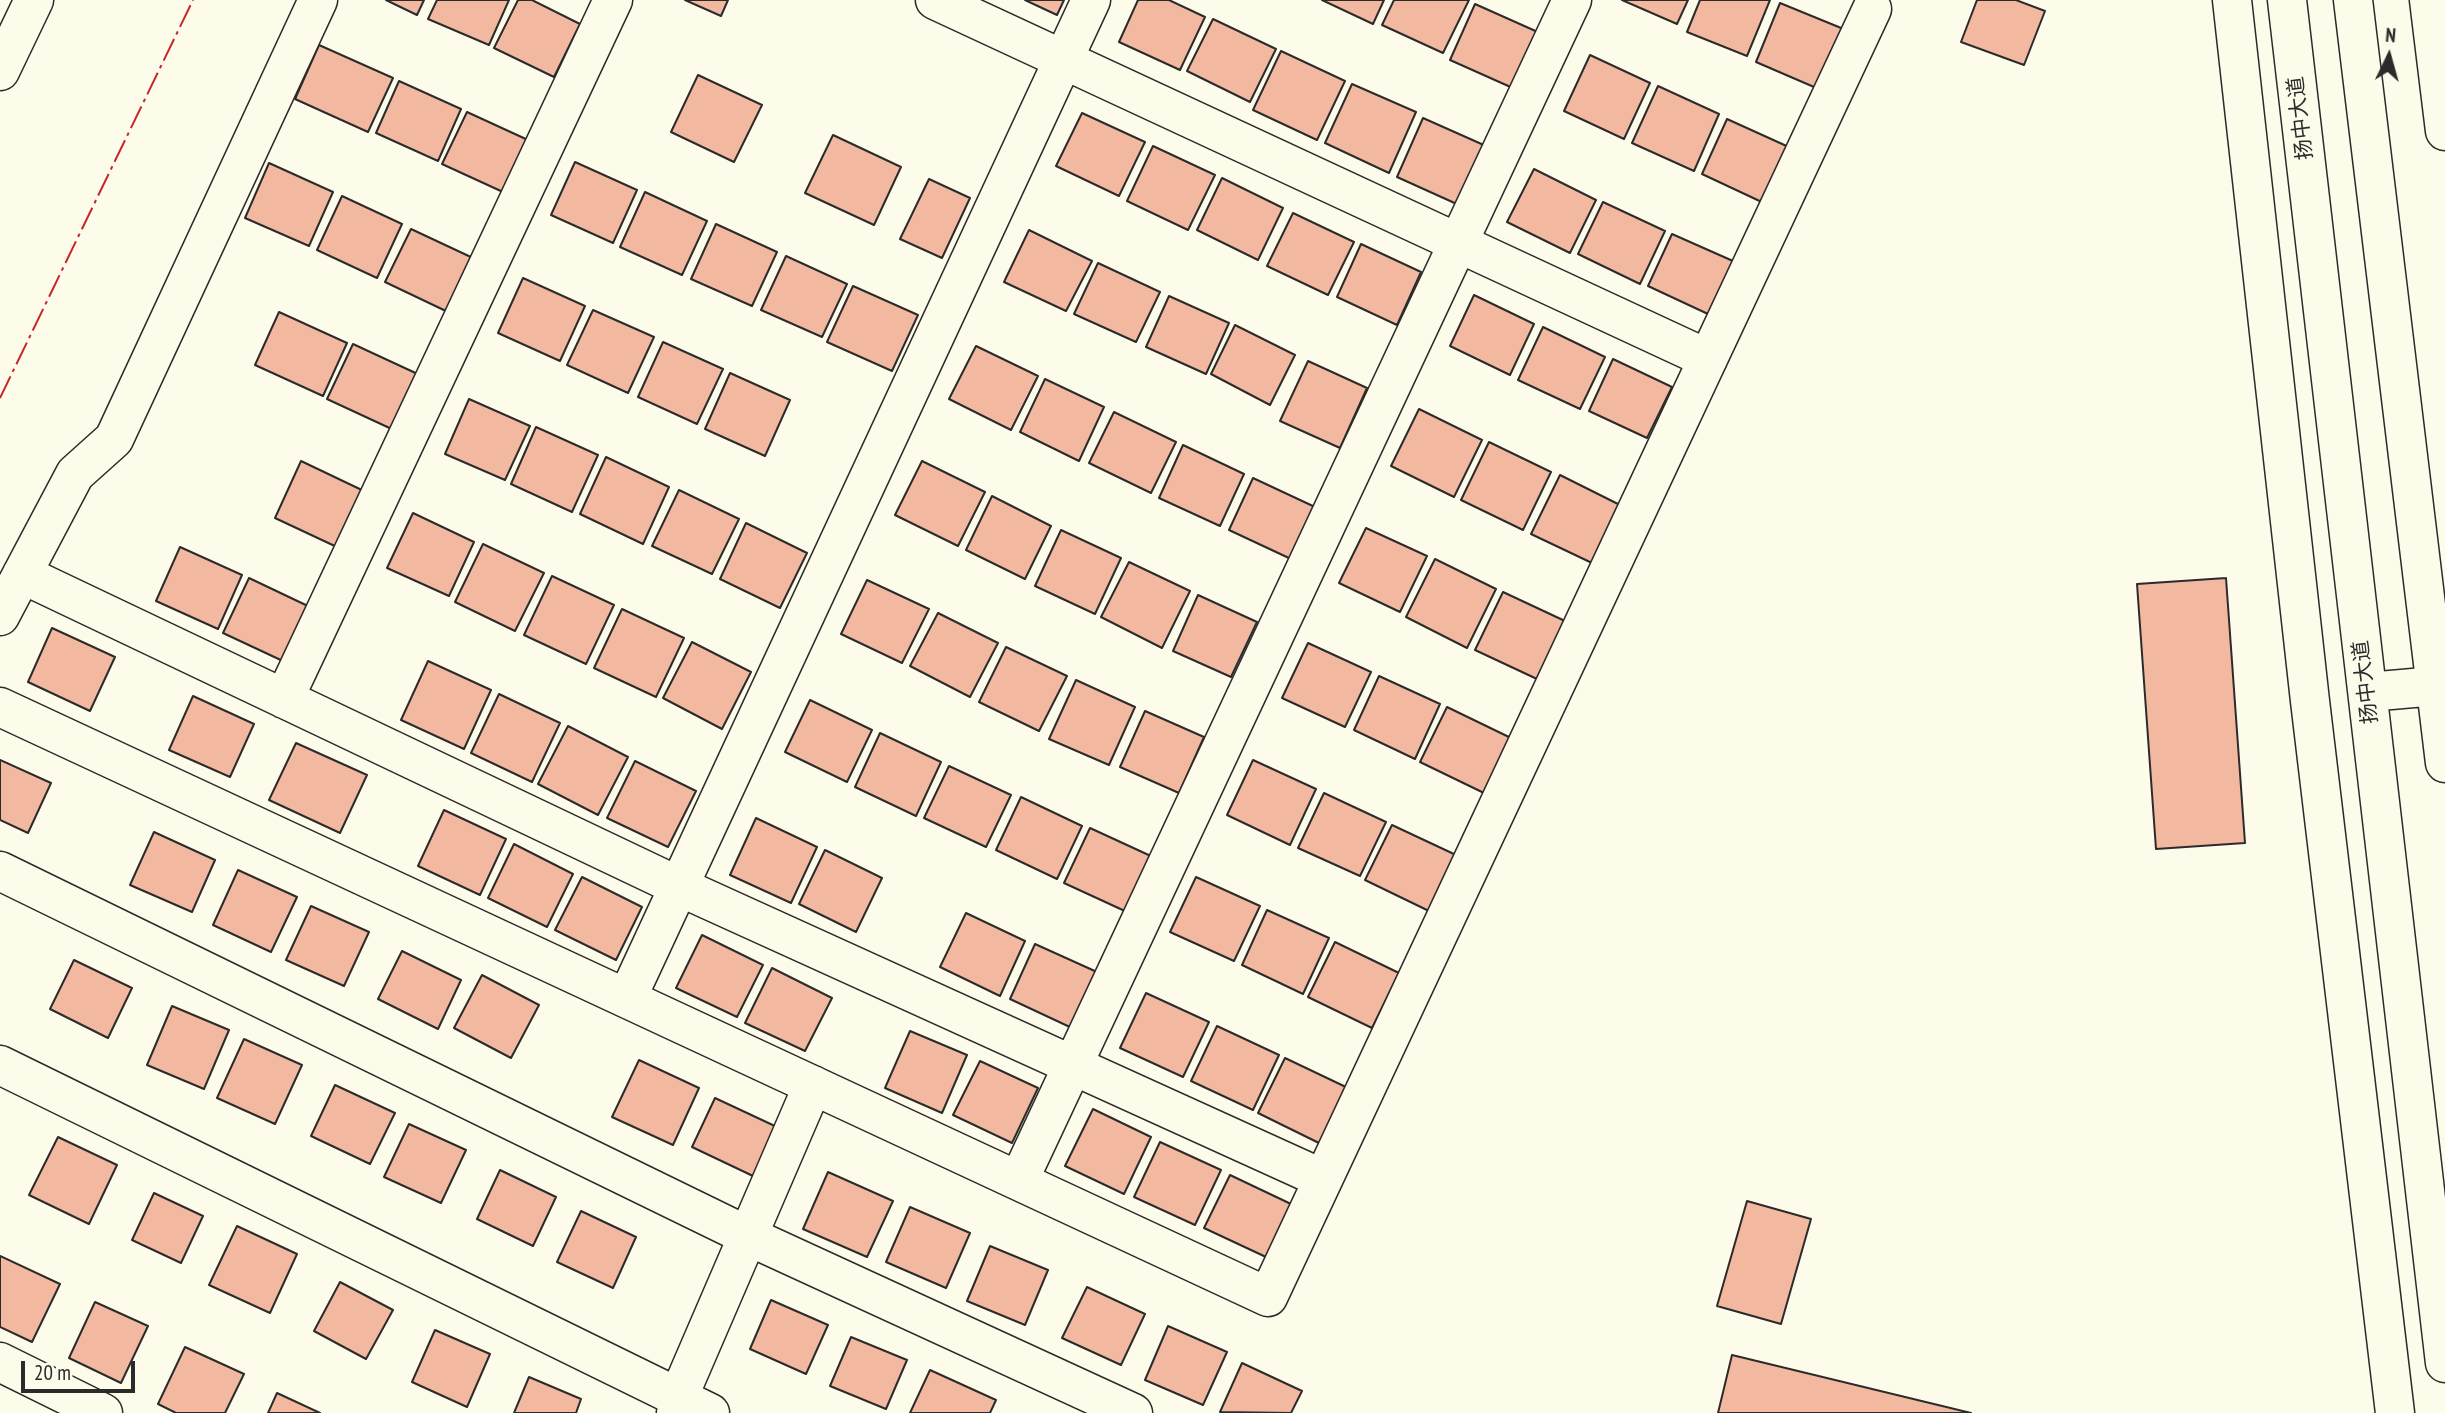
<!DOCTYPE html>
<meta charset="utf-8">
<style>
body{margin:0}
#map{position:relative;width:2445px;height:1413px;overflow:hidden;background:#fdfbea;font-family:"PT Sans Narrow",sans-serif}
canvas{display:block}
.north{position:absolute;left:2354px;top:21px;width:70px;height:70px;-webkit-text-stroke:5px #fdfbea;paint-order:stroke;rotate:5deg;font-size:19px;font-weight:700;line-height:28px;text-align:center;color:#2b2b2b}
.north::after{content:'';display:block;margin:auto;width:24px;height:32px;background:#2b2b2b;clip-path:polygon(50% 0,100% 100%,50% 72%,0 100%)}
.scale{position:absolute;left:21px;top:1361px;width:114px;height:32px;box-sizing:border-box;border:4px solid #2b2b2b;border-top:0;padding-left:9px;font-size:21px;line-height:24px;white-space:nowrap;color:#2b2b2b;-webkit-text-stroke:5px #fdfbea;paint-order:stroke}
</style>
<div id="map">
<canvas width="2445" height="1413"></canvas>
<div class="north">N</div>
<div class="scale">20 m</div>
</div>
<script>
const ctx = document.querySelector('canvas').getContext('2d');
ctx.lineJoin = 'round';
function fill(path, color) { ctx.fillStyle = color; ctx.fill(path, 'evenodd'); }
const shape = rows => new Path2D(rows.map(r => 'M' + r).join(''));
function stroke(path, color, width, dash) { ctx.strokeStyle = color; ctx.lineWidth = width; ctx.lineCap = dash ? 'butt' : 'round'; ctx.setLineDash(dash || []); ctx.stroke(path); }
function label(font, color, halo, rows, align = 'center') {
  ctx.font = font + ' "PT Sans Narrow","Noto Sans SC",sans-serif'; ctx.lineWidth = 5; ctx.setLineDash([]); ctx.textBaseline = 'middle'; ctx.strokeStyle = halo; ctx.fillStyle = color; for (const [text, x, y, turn = 0] of rows) {
    ctx.save(); ctx.translate(x, y); ctx.rotate((+turn || 0) * Math.PI / 180); ctx.textAlign = isNaN(turn) ? turn : align; if (halo) ctx.strokeText(text, 0, 0); ctx.fillText(text, 0, 0); ctx.restore();
  }
}
const building = shape([
 [386,0,424,0,417,15,386,0],
 [437,0,509,0,489,45,428,19,437,0],
 [518,0,532,0,580,24,554,77,494,48,518,0],
 [685,0,728,0,721,16,685,0],
 [1025,0,1064,0,1057,15,1025,0],
 [1138,0,1169,0,1205,17,1180,70,1119,42,1138,0],
 [1322,0,1384,0,1373,24,1322,0],
 [1394,0,1469,0,1443,53,1382,25,1394,0],
 [1622,0,1688,0,1677,24,1622,0],
 [1700,0,1770,0,1747,56,1687,32,1700,0],
 [1977,0,2016,0,2045,11,2024,65,1961,42,1977,0],
 [1780,3,1846,30,1821,90,1756,62,1780,3],
 [1475,4,1540,33,1515,89,1450,60,1475,4],
 [1213,19,1276,49,1250,102,1187,71,1213,19],
 [319,45,393,78,368,132,295,99,319,45],
 [1281,51,1345,81,1317,140,1253,110,1281,51],
 [1590,55,1650,83,1624,139,1564,111,1590,55],
 [698,75,762,105,734,162,671,132,698,75],
 [399,81,461,109,438,161,376,133,399,81],
 [1352,84,1416,112,1389,173,1325,143,1352,84],
 [1658,86,1719,114,1694,171,1632,143,1658,86],
 [467,112,528,140,503,192,442,164,467,112],
 [1082,113,1145,142,1119,196,1056,166,1082,113],
 [1423,118,1486,146,1459,205,1397,177,1423,118],
 [1727,119,1791,148,1766,204,1702,174,1727,119],
 [833,135,901,167,874,225,805,193,833,135],
 [1153,146,1215,175,1188,230,1127,201,1153,146],
 [575,162,637,190,613,243,551,215,575,162],
 [269,163,333,192,309,246,245,218,269,163],
 [1534,169,1596,200,1570,253,1507,222,1534,169],
 [1222,178,1283,208,1258,260,1197,230,1222,178],
 [929,179,970,198,942,258,900,239,929,179],
 [645,192,707,221,682,275,620,247,645,192],
 [342,196,402,224,377,278,317,250,342,196],
 [1603,202,1665,231,1640,284,1578,254,1603,202],
 [1293,213,1354,242,1328,295,1267,266,1293,213],
 [716,224,777,252,752,306,691,279,716,224],
 [411,229,473,258,448,312,385,282,411,229],
 [1029,230,1092,261,1066,311,1004,282,1029,230],
 [1672,234,1733,261,1708,314,1648,286,1672,234],
 [1361,244,1421,272,1397,325,1337,297,1361,244],
 [786,256,847,284,822,337,761,310,786,256],
 [1098,263,1160,292,1136,342,1074,314,1098,263],
 [523,278,585,306,560,361,498,333,523,278],
 [853,286,918,315,892,371,827,342,853,286],
 [1474,295,1534,324,1510,375,1450,346,1474,295],
 [1169,296,1229,323,1206,374,1146,347,1169,296],
 [593,310,654,337,628,393,567,365,593,310],
 [279,312,347,343,323,396,255,365,279,312],
 [1235,325,1295,355,1270,405,1211,374,1235,325],
 [1543,327,1605,357,1580,409,1518,380,1543,327],
 [663,342,723,369,697,424,638,397,663,342],
 [353,344,422,376,396,431,327,399,353,344],
 [976,346,1038,376,1011,430,949,399,976,346],
 [1613,359,1672,387,1647,438,1589,411,1613,359],
 [1308,361,1367,388,1340,448,1280,421,1308,361],
 [730,373,790,400,765,456,705,429,730,373],
 [1045,379,1104,407,1079,461,1020,432,1045,379],
 [469,399,530,426,505,480,445,454,469,399],
 [1419,409,1482,440,1454,497,1391,466,1419,409],
 [1114,412,1176,442,1151,493,1089,463,1114,412],
 [536,427,598,455,572,512,511,484,536,427],
 [1489,442,1551,472,1523,530,1461,500,1489,442],
 [1183,445,1244,474,1220,526,1159,498,1183,445],
 [606,457,669,487,643,544,580,514,606,457],
 [301,461,366,492,339,548,275,518,301,461],
 [922,461,985,492,958,546,895,515,922,461],
 [1560,475,1620,505,1592,563,1531,534,1560,475],
 [1253,478,1315,507,1291,559,1229,530,1253,478],
 [679,490,739,519,712,574,652,546,679,490],
 [992,496,1051,526,1025,579,966,550,992,496],
 [413,513,474,542,449,596,387,568,413,513],
 [746,523,807,553,780,608,720,579,746,523],
 [1366,528,1427,556,1400,612,1339,583,1366,528],
 [1061,530,1121,558,1095,614,1035,586,1061,530],
 [483,544,544,573,515,631,455,602,483,544],
 [180,547,242,575,218,629,156,601,180,547],
 [1435,559,1496,589,1467,648,1406,617,1435,559],
 [1129,562,1190,591,1162,648,1101,617,1129,562],
 [552,576,614,605,586,664,524,635,552,576],
 [249,578,310,607,285,662,223,633,249,578],
 [2226,578,2245,843,2156,849,2137,584,2226,578],
 [867,580,929,609,902,663,841,634,867,580],
 [1503,592,1565,621,1537,679,1475,650,1503,592],
 [1198,595,1257,622,1231,677,1173,651,1198,595],
 [622,609,684,638,656,697,594,668,622,609],
 [938,613,998,643,970,697,910,666,938,613],
 [52,628,115,657,90,711,28,682,52,628],
 [692,642,751,672,722,729,663,698,692,642],
 [1308,643,1371,672,1345,727,1282,698,1308,643],
 [1006,647,1067,676,1039,731,979,702,1006,647],
 [428,661,491,690,464,749,401,720,428,661],
 [1379,676,1440,704,1415,759,1354,730,1379,676],
 [1076,680,1135,707,1109,765,1049,739,1076,680],
 [499,694,560,723,532,782,471,753,499,694],
 [193,696,254,724,230,777,169,750,193,696],
 [810,700,872,730,847,782,785,752,810,700],
 [1447,707,1511,738,1484,793,1420,762,1447,707],
 [1145,711,1204,737,1179,793,1120,767,1145,711],
 [568,726,628,757,598,815,538,784,568,726],
 [880,733,941,762,916,816,855,787,880,733],
 [296,743,367,775,340,833,269,800,296,743],
 [0,760,51,783,28,833,0,820,0,760],
 [1253,760,1316,789,1290,845,1227,815,1253,760],
 [635,761,696,791,668,847,607,818,635,761],
 [949,766,1011,795,986,847,924,818,949,766],
 [1324,793,1386,822,1360,876,1298,848,1324,793],
 [1021,797,1082,826,1057,879,996,850,1021,797],
 [444,810,506,839,480,895,418,866,444,810],
 [756,818,817,847,791,903,730,875,756,818],
 [1392,825,1456,855,1429,911,1365,880,1392,825],
 [1090,828,1153,857,1127,912,1064,883,1090,828],
 [154,832,215,860,192,912,130,885,154,832],
 [514,844,573,874,547,927,488,898,514,844],
 [825,850,882,878,856,932,799,904,825,850],
 [238,870,297,897,271,952,213,925,238,870],
 [582,877,642,907,616,960,555,930,582,877],
 [1196,877,1260,906,1234,961,1170,932,1196,877],
 [311,906,369,932,344,986,286,960,311,906],
 [1267,910,1329,938,1303,994,1242,965,1267,910],
 [966,913,1025,941,1000,996,940,967,966,913],
 [702,935,763,965,737,1017,676,988,702,935],
 [1335,942,1399,973,1372,1028,1308,997,1335,942],
 [1035,944,1097,972,1072,1028,1010,999,1035,944],
 [402,951,461,980,438,1029,378,999,402,951],
 [74,960,132,988,108,1038,50,1009,74,960],
 [772,968,832,998,805,1051,745,1023,772,968],
 [482,975,539,1005,511,1058,454,1028,482,975],
 [1146,993,1209,1022,1183,1077,1120,1048,1146,993],
 [172,1006,229,1030,204,1089,147,1065,172,1006],
 [1217,1026,1279,1055,1253,1110,1191,1081,1217,1026],
 [910,1031,967,1055,942,1113,885,1088,910,1031],
 [244,1039,302,1065,275,1124,217,1098,244,1039],
 [1285,1058,1348,1088,1321,1144,1258,1113,1285,1058],
 [639,1060,699,1088,673,1145,612,1117,639,1060],
 [980,1061,1038,1088,1012,1143,953,1115,980,1061],
 [335,1085,395,1113,370,1164,311,1136,335,1085],
 [715,1098,777,1127,753,1176,692,1147,715,1098],
 [1093,1109,1151,1137,1124,1194,1065,1166,1093,1109],
 [409,1124,466,1150,441,1203,384,1177,409,1124],
 [58,1137,117,1165,89,1224,29,1195,58,1137],
 [1160,1142,1221,1170,1195,1225,1134,1197,1160,1142],
 [500,1170,556,1197,533,1246,477,1219,500,1170],
 [828,1172,893,1201,867,1257,803,1229,828,1172],
 [1230,1175,1291,1204,1266,1257,1204,1228,1230,1175],
 [154,1193,203,1216,181,1263,132,1240,154,1193],
 [1747,1201,1811,1219,1781,1324,1717,1306,1747,1201],
 [910,1207,970,1233,946,1288,886,1262,910,1207],
 [581,1211,636,1237,613,1288,557,1262,581,1211],
 [237,1226,297,1254,270,1313,209,1285,237,1226],
 [990,1246,1048,1270,1025,1325,967,1301,990,1246],
 [0,1256,60,1284,32,1342,0,1327,0,1256],
 [340,1282,393,1310,366,1359,314,1331,340,1282],
 [1087,1287,1145,1314,1121,1365,1062,1338,1087,1287],
 [771,1300,828,1325,806,1374,750,1349,771,1300],
 [95,1302,148,1326,121,1383,69,1358,95,1302],
 [1168,1326,1227,1352,1203,1405,1145,1380,1168,1326],
 [435,1330,490,1354,467,1407,412,1382,435,1330],
 [851,1337,907,1360,886,1409,830,1386,851,1337],
 [185,1347,244,1374,225,1413,176,1413,158,1404,185,1347],
 [1732,1355,1971,1413,1718,1413,1732,1355],
 [1242,1363,1302,1391,1291,1413,1220,1412,1242,1363],
 [930,1370,996,1400,990,1413,910,1413,930,1370],
 [529,1377,581,1399,576,1413,514,1413,529,1377],
 [277,1393,320,1413,268,1413,277,1393]
]);
fill(building, '#f2b8a0');
stroke(building, '#2b2b2b', 2);
const minor = shape([
 [935,0,1708,359],
 [2232,0,2310,701,2395,1413],
 [2429,0,2445,131],
 [22,574,678,886,1323,1179],
 [0,616,75,474,114,439,318,0],
 [284,699,613,0],
 [0,707,1268,1297,1872,9],
 [0,871,748,1236,1133,1413],
 [627,998,1091,0],
 [0,1065,710,1413],
 [1019,1180,1572,0],
 [0,1362,103,1413],
 [676,1413,678,1398,813,1085]
]);
const major = shape([
 [2287,0,2445,1363],
 [2353,0,2445,763],
 [2368,692,2436,686]
]);
const highway = shape([
 [0,71,34,0]
]);
stroke(minor, '#2b2b2b', 41);
stroke(major, '#2b2b2b', 41);
stroke(highway, '#2b2b2b', 41);
stroke(minor, '#fdfbea', 38);
stroke(major, '#fdfbea', 38);
stroke(highway, '#fdfbea', 38);
stroke(shape([
 [0,398,193,0]
]), '#c62828', 2, [24, 5, 3.5, 5]);
label('21px', '#2b2b2b', '#fdfbea', [
 ["扬中大道",2301,118,-97],
 ["扬中大道",2366,682,-97]
]);
</script>
